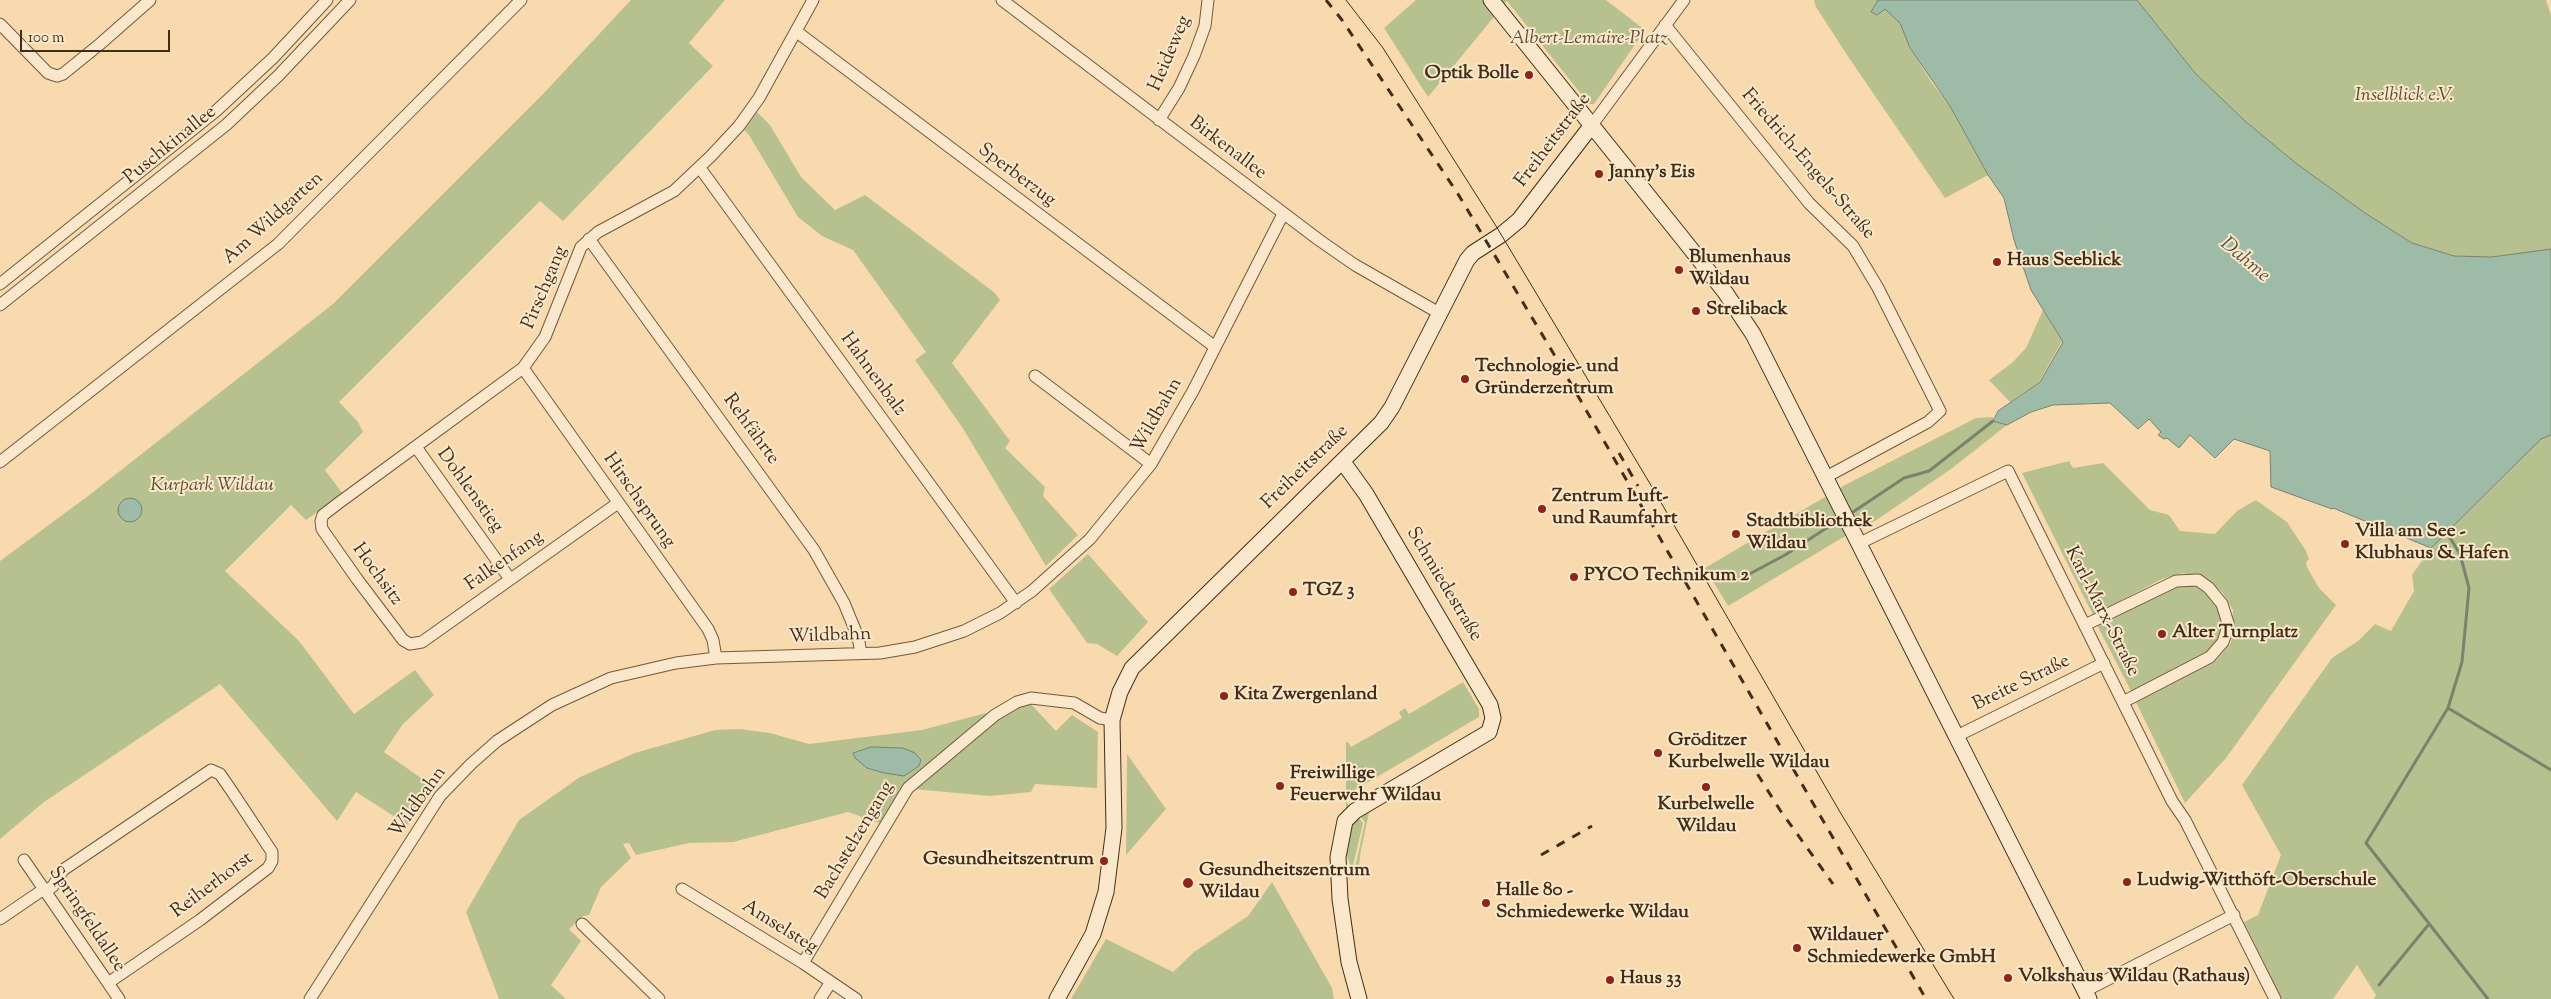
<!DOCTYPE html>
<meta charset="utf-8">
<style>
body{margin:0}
#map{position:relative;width:2551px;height:999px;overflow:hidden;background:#f9daaf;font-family:"Sorts Mill Goudy",serif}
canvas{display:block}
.scale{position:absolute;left:20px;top:30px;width:150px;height:22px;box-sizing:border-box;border:2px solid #422e16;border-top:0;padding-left:6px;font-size:15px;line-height:18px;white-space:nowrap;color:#422e16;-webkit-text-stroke:4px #fbe7cb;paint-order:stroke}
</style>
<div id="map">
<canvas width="2551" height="999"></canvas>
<div class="scale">100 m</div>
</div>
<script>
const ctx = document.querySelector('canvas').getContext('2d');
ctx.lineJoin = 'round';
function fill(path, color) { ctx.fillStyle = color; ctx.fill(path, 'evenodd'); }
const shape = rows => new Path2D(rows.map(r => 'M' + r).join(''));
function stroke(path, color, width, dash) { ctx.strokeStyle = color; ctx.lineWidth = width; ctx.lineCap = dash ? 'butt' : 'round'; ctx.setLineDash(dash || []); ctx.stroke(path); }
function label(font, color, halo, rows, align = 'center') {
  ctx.font = font + ' "Sorts Mill Goudy",serif'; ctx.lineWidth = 4; ctx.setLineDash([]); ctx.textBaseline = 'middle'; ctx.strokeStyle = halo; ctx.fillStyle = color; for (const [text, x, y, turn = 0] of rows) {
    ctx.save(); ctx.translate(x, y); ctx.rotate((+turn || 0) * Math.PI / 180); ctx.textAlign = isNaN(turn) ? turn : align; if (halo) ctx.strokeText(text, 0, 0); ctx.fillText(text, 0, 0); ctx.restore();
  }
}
fill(shape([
 [631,0,725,0,689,43,713,66,563,221,540,201,339,402,358,422,363,432,325,470,343,494,306,520,291,505,225,571,299,641,354,714,415,670,434,695,403,724,384,752,435,788,408,825,356,792,337,821,220,684,44,802,0,839,0,561,88,496,333,304,543,94],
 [1416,0,1606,0,1645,30,1594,104,1589,104,1507,1,1428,97,1384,28],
 [1814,0,1878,0,1871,12,1877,15,1885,8,1890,11,1900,23,1910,48,1932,83,1950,106,1988,175,1945,198,1849,58,1816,7],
 [2137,0,2546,0,2551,15,2551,250,2492,257,2454,256,2412,243,2365,213,2297,164,2245,121,2195,73],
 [757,112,770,125,801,177,835,210,865,195,995,293,1000,300,952,363,1010,441,1005,448,1045,487,1043,496,1078,535,1046,566,962,427,915,360,926,352,853,250,822,236,798,217,749,135,744,130],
 [2043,310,2062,341,2039,382,2010,402,1989,380,2012,363,2026,348],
 [1993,417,1993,421,2007,425,1951,469,1875,521,1842,538,1728,606,1705,568,1845,485,1976,418],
 [2551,435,2551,999,2374,999,2376,995,2357,965,2333,999,2282,999,2244,922,2258,915,2281,855,2242,785,2332,658,2358,641,2375,624,2391,631,2414,591,2412,575,2431,548,2541,439],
 [2069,461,2073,468,2103,463,2150,510,2169,515,2180,531,2215,534,2237,511,2256,500,2287,522,2306,551,2309,559,2306,562,2307,567,2319,588,2336,605,2226,758,2185,803,2136,702,2217,660,2231,643,2233,610,2222,592,2206,579,2183,573,2162,579,2093,615,2022,473],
 [1088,554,1148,622,1117,656,1097,644,1087,643,1049,589],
 [2194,584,2205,589,2216,599,2224,627,2220,641,2211,653,2132,693,2096,623,2165,588],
 [1463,682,1479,709,1479,717,1348,794,1346,800,1350,809,1346,809,1346,743,1348,742,1351,747,1402,718,1399,712,1405,708,1409,714],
 [1029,702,1056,731,1072,715,1098,732,1097,788,1035,784,1031,792,990,796,913,789,1009,709],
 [986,713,986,719,937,761,882,824,848,812,733,842,689,843,636,855,629,843,623,844,631,858,601,887,589,915,583,916,569,929,581,941,551,985,566,999,499,999,466,912,519,820,580,777,635,753,715,730,740,729,770,733,809,744,922,730],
 [1127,754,1166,809,1126,855,1126,854],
 [1370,808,1361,850,1357,878,1354,873,1365,822,1359,815],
 [1357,816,1363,823,1352,870,1344,847,1348,831],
 [1272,882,1332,988,1334,999,1071,999,1106,939,1173,972,1194,952,1248,916]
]), '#b7c190');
const water = shape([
 [1878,0,2137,0,2195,73,2245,121,2297,164,2365,213,2412,243,2454,256,2492,257,2551,249,2551,435,2541,439,2431,548,2333,508,2332,509,2271,487,2270,451,2234,439,2215,458,2190,435,2179,448,2167,438,2164,439,2158,435,2161,432,2149,419,2138,429,2110,403,2053,405,2031,412,2007,425,1993,421,1998,411,2040,382,2063,342,2031,290,2014,240,2004,198,1988,175,1950,106,1910,48,1900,23,1885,9,1877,15,1871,12,1878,0],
 '118 510a12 12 0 1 1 24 0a12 12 0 1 1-24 0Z',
 [871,747,903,748,915,753,921,760,919,766,904,776,884,773,867,768,855,758,853,753,871,747]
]);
fill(water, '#9ebba7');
stroke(water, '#79836d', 1);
stroke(shape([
 [1850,514,1904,478,1929,471,1993,421],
 [2447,533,2460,554,2469,588,2462,662,2448,708,2366,843,2488,999],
 [1742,578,1785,555,1842,518],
 [2448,708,2551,770],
 [2379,985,2429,924]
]), '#79836d', 3);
const street = shape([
 [1002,0,1319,240,1355,265,1439,313],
 [0,24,48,73,57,76,63,74,100,44,150,0],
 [1665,25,1809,203,1853,246,1878,288,1940,411,1928,422,1826,477],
 [797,32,1215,347],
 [1159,120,1179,88,1194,56,1205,26,1208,0],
 [1592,125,1684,0],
 [700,168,1016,603],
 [589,239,814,550,844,603,858,637,861,653],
 [0,284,216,111,273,58,327,0],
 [0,305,226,125,278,76,350,0],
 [523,368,708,629,713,640,716,658],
 [1035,376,1151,464],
 [416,447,510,579],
 [0,462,278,244,521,0],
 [618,503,422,642,410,644,403,640,357,579,322,529,321,521,323,515,340,502,523,368,545,337,581,247,598,232,674,191,711,156,739,126,759,98,813,0],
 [1860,543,2008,471,2172,801,2185,820,2275,999],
 [2085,625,2176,581,2198,580,2209,588,2222,604,2228,623,2226,633,2223,642,2210,657,2123,702],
 [1957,736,2104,663],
 [24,860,119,999],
 [682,889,803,963,856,999],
 [45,892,53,886,63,870,211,770,220,774,233,793,272,852,272,861,268,868,200,920,108,983],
 [0,919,44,889],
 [582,924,659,999],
 [803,963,908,788,995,715,1017,702,1031,698,1074,703,1100,718,1112,720],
 [2085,991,2234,915],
 [310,999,440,796,471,764,497,741,552,705,611,678,676,663,716,658,880,653,915,647,964,631,1000,613,1032,591,1090,539,1151,464,1193,391,1283,214],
 [820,999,831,982]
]);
const secondary = shape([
 [1491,0,1683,239,1725,292,1753,334,2089,999],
 [1343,462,1366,494,1490,705,1493,718,1489,732,1355,811,1345,821,1338,857,1340,899,1349,962,1359,999],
 [1057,999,1093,934,1106,892,1114,828,1112,720,1120,692,1132,668,1381,423,1392,407,1467,260,1473,253,1501,235,1519,220,1592,125]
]);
stroke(street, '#70593c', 13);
stroke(secondary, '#422e16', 17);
stroke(street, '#fbe7cb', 11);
stroke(secondary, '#fbe7cb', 15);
stroke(shape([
 [1346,0,1383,48,1496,226,1652,487,1840,812,1954,999]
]), '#422e16', 1);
stroke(shape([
 [1326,0,1342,20,1458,194,1552,351,1926,999],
 [1619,453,1638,486],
 [1748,759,1780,810,1833,884],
 [1541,855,1592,826]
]), '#422e16', 3, [9, 9]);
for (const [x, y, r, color] of [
 [1529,75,5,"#8f2418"],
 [1599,174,5,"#8f2418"],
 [1997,262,5,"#8f2418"],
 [1679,270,5,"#8f2418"],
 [1696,311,5,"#8f2418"],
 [1465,379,5,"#8f2418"],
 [1542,509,5,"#8f2418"],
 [1736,534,5,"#8f2418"],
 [2345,544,5,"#8f2418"],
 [1574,577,5,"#8f2418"],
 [1293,592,5,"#8f2418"],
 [2162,634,5,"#8f2418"],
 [1224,696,5,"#8f2418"],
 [1658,753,5,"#8f2418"],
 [1280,786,5,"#8f2418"],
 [1706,787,5,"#8f2418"],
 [1104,861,5,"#8f2418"],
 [2127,882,5,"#8f2418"],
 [1188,883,6,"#8f2418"],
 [1486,903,5,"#8f2418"],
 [1797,948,5,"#8f2418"],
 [2008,978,5,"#8f2418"],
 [1610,980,5,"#8f2418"]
]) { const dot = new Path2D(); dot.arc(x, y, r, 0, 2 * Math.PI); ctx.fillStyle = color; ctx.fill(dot); stroke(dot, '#fbe7cb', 2); }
label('italic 19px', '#594b2e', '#fbe7cb', [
 ["Albert-Lemaire-Platz",1589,40],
 ["Inselblick e.V.",2404,97],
 ["Kurpark Wildau",212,487]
]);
label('19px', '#422e16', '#fbe7cb', [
 ["Heideweg",1171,54,-67],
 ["Freiheitstraße",1554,141,-53],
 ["Puschkinallee",171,146,-39],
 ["Birkenallee",1227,149,37],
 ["Friedrich-Engels-Straße",1807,165,49],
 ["Sperberzug",1016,176,37],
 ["Am Wildgarten",274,219,-42],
 ["Pirschgang",546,288,-67],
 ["Hahnenbalz",872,375,54],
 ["Wildbahn",1158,416,-60],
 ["Rehfährte",750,430,54],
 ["Freiheitstraße",1306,468,-44],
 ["Dohlenstieg",469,491,54],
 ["Hirschsprung",638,501,55],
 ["Falkenfang",505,562,-35],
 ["Hochsitz",376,575,54],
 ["Schmiedestraße",1443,585,59],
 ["Karl-Marx-Straße",2101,612,63],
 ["Wildbahn",830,637,-2],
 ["Breite Straße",2022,684,-26],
 ["Wildbahn",419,803,-54],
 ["Bachstelzengang",856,841,-59],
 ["Reiherhorst",213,886,-37],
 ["Springfeldallee",86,920,56],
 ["Amselsteg",779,928,32]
]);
label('bold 19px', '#422e16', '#fbe7cb', [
 ["Optik Bolle",1519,75,"right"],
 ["Janny's Eis",1609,174],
 ["Blumenhaus",1689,259],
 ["Wildau",1689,281],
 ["Haus Seeblick",2007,262],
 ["Streliback",1706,311],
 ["Technologie- und",1475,368],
 ["Gründerzentrum",1475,390],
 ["Zentrum Luft-",1552,498],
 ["und Raumfahrt",1552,520],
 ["Stadtbibliothek",1746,523],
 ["Wildau",1746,545],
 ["Villa am See -",2355,533],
 ["Klubhaus & Hafen",2355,555],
 ["PYCO Technikum 2",1584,577],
 ["TGZ 3",1303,592],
 ["Alter Turnplatz",2172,634],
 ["Kita Zwergenland",1234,696],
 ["Gröditzer",1668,742],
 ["Kurbelwelle Wildau",1668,764],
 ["Freiwillige",1290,775],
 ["Feuerwehr Wildau",1290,797],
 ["Kurbelwelle",1706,806,"center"],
 ["Wildau",1706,828,"center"],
 ["Gesundheitszentrum",1094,861,"right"],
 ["Gesundheitszentrum",1199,872],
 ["Wildau",1199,894],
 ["Ludwig-Witthöft-Oberschule",2137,882],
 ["Halle 80 -",1496,892],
 ["Schmiedewerke Wildau",1496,914],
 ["Wildauer",1807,937],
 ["Schmiedewerke GmbH",1807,959],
 ["Volkshaus Wildau (Rathaus)",2018,978],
 ["Haus 33",1620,980]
], 'left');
label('italic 20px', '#59513a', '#fbe7cb', [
 ["Dahme",2244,261,40]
]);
</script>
